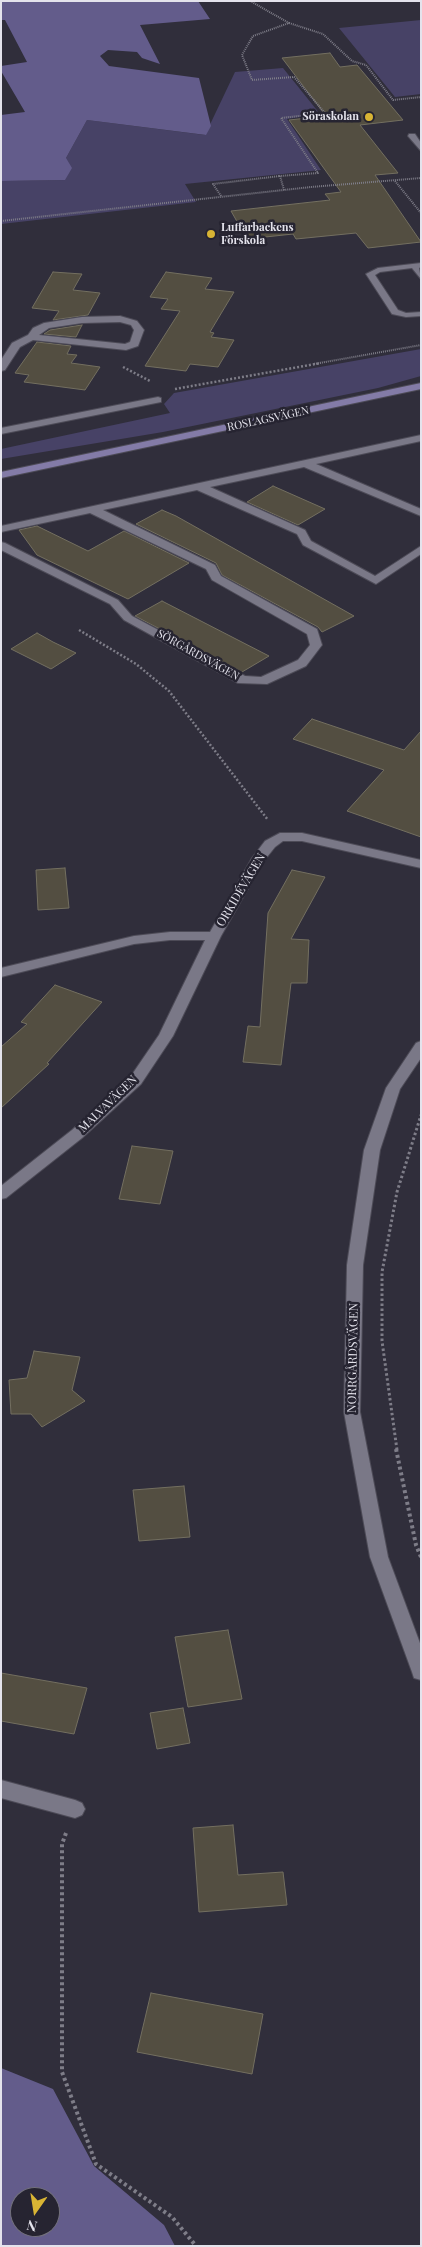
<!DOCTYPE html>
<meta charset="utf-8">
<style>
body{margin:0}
#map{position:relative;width:422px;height:2247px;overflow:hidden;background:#302e3b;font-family:"Playfair Display",serif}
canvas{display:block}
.frame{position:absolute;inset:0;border:2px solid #e4e3ec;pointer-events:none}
.north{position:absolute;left:10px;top:2187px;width:50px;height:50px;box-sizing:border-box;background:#262431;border:1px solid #72707c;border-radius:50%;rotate:193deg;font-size:14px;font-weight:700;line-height:20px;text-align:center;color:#e4e3ec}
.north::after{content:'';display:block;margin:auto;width:18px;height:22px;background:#d8b434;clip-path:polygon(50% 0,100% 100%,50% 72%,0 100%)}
</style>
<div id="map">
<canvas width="422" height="2247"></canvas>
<div class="frame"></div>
<div class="north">N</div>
</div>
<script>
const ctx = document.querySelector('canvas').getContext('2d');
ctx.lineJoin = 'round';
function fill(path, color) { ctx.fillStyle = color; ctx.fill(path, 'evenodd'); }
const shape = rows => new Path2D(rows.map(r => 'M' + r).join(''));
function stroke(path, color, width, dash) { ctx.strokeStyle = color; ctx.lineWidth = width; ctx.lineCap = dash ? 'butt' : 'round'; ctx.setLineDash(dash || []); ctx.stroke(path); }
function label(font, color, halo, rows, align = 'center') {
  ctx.font = font + ' "Playfair Display",serif'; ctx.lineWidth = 5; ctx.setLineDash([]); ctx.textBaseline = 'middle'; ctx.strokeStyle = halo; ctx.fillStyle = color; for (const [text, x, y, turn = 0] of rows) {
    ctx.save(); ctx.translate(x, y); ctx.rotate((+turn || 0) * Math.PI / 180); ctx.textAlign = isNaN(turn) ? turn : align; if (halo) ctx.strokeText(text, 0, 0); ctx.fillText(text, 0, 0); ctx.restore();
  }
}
fill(shape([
 [421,20,421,94,395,97,339,28],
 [283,68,320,114,287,119,321,170,185,184,196,202,1,224,1,181,65,180,66,158,87,120,205,135,235,72],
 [421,349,421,376,378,388,163,432,1,459,1,449,170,413,164,404,174,393]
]), '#474266');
fill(shape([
 [15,1,198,1,210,19,140,25,160,64,142,58,137,52,108,50,100,56,109,66,199,78,211,126,206,135,87,120,66,158,72,168,65,180,1,181,1,115,25,112,1,71,1,66,27,62,5,20,1,20,1,2],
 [1,2068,53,2089,94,2166,164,2225,175,2246,1,2246],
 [20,2197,50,2197,50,2227,20,2227]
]), '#635c8b');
const building = shape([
 [330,53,340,67,357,65,403,120,360,125,398,173,375,175,421,242,368,248,356,233,296,239,293,234,247,239,231,211,330,200,325,194,341,192,289,120,326,116,282,58,330,53],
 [53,272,82,274,73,290,100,293,88,315,53,320,59,311,32,308,53,272],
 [166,272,212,278,205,289,234,292,210,332,214,333,211,337,234,340,218,367,190,364,186,371,145,366,180,311,161,309,168,299,150,297,166,272],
 [82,325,76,337,44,334,50,330,82,325],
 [37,342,71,346,67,354,77,355,71,363,100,367,85,390,24,382,29,375,15,373,37,342],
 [273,486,325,509,298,525,247,502,273,486],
 [162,510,176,516,354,616,322,632,318,627,222,575,216,563,136,524,162,510],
 [37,526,88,551,124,531,189,563,128,599,37,555,19,530,37,526],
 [162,601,269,656,242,672,135,616,162,601],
 [37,633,53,642,76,653,51,669,11,649,37,633],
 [312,719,404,750,421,731,421,837,347,811,384,770,293,739,312,719],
 [65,868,69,908,38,910,36,870,65,868],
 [292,870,325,877,291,939,309,940,307,983,291,983,281,1065,243,1062,248,1026,260,1027,268,913,292,870],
 [55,985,102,1002,47,1063,49,1064,1,1108,1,1047,27,1024,21,1022,55,985],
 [132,1146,173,1151,160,1204,119,1199,132,1146],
 [34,1351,80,1357,72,1390,85,1401,42,1427,31,1414,11,1414,9,1380,27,1378,34,1351],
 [184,1486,190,1537,139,1541,133,1490,184,1486],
 [228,1630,242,1699,188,1707,175,1637,228,1630],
 [1,1673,87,1688,74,1734,1,1721,1,1673],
 [183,1708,190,1743,157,1749,150,1713,183,1708],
 [233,1825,238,1875,283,1872,287,1905,199,1912,193,1828,233,1825],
 [151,1993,263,2014,252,2074,137,2052,151,1993]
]);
fill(building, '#534e41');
stroke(building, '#736f60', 1);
const lane = shape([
 [409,134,415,134,421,143,421,151,408,136,409,134],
 [421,263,421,267,419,268,421,279,412,268,380,272,375,275,398,310,406,313,421,312,421,316,406,317,392,314,366,274,378,268,421,263],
 [158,397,161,398,161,402,1,434,1,428,158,397]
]);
const street = shape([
 [120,316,137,321,144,330,138,346,126,350,33,340,20,347,5,370,1,371,1,360,12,343,28,335,33,328,44,323,82,317,120,316],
 [120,322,131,325,134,330,130,342,125,344,39,335,49,328,82,323,120,322],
 [421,435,421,441,316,464,421,509,421,516,304,467,210,487,305,530,311,541,375,576,421,546,421,554,376,584,303,545,297,534,197,490,103,510,215,565,221,576,317,629,322,645,306,666,267,684,238,683,124,620,110,604,1,550,1,542,5,543,118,600,132,616,245,676,261,677,298,660,310,645,307,634,212,580,206,569,90,513,1,532,1,526,421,435],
 [280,833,302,833,421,860,421,868,302,841,283,841,275,847,263,862,221,936,173,1036,141,1084,82,1138,6,1198,1,1199,1,1186,72,1130,131,1076,159,1035,205,940,170,940,134,944,1,977,1,968,134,936,170,932,210,932,252,858,265,841,280,833],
 [421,1041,421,1058,400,1089,380,1150,363,1265,360,1412,388,1557,421,1646,421,1680,414,1678,412,1672,370,1557,344,1412,347,1265,364,1150,386,1088,416,1043,421,1041],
 [1,1780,75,1800,82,1803,85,1809,82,1815,75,1818,1,1798,1,1780]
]);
const secondary = shape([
 [421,383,421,389,1,478,1,472,421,383]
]);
stroke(lane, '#4d4b57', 2);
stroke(street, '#4d4b57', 2);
stroke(secondary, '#4d4b57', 2);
stroke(shape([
 [250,1,289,23,253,36,242,55,252,80,294,77,325,113,281,118,318,173,280,176,284,190],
 [289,23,323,34,352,61,366,65,393,100,421,97],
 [395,181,421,213],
 [221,196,213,184,280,176],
 [1,221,311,187,421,178],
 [314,364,421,345]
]), '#7e7d88', 2, [1, 1]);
stroke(shape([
 [123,367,150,381],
 [175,389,321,363],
 [79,630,136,664,169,691,268,820]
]), '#7e7d88', 2.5, [2, 2]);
stroke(shape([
 [397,1450,382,1341,382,1272,397,1192,421,1115]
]), '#7e7d88', 3, [2.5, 2.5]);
stroke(shape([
 [396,1449,416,1545,421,1557],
 [66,1833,62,1844,62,2072,96,2164,172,2217,196,2246]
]), '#7e7d88', 4, [3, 3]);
fill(lane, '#7a7887');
fill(street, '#7a7887');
fill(secondary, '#837ba7');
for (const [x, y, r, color] of [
 [369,117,5,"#d8b434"],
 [211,234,5,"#d8b434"]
]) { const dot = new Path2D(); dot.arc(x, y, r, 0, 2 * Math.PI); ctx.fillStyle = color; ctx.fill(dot); stroke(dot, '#262431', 2); }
label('bold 11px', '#e4e3ec', '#262431', [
 ["Söraskolan",359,117],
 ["Luffarbackens",221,228,"left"],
 ["Förskola",221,241,"left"]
], 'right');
label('11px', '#e4e3ec', '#262431', [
 ["ROSLAGSVÄGEN",268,419,-12],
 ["SÖRGÅRDSVÄGEN",198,655,29]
]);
label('12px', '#e4e3ec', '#262431', [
 ["ORKIDÉVÄGEN",241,890,-59],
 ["MALVAVÄGEN",108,1104,-44],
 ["NORRGÅRDSVÄGEN",353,1358,-89]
]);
</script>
